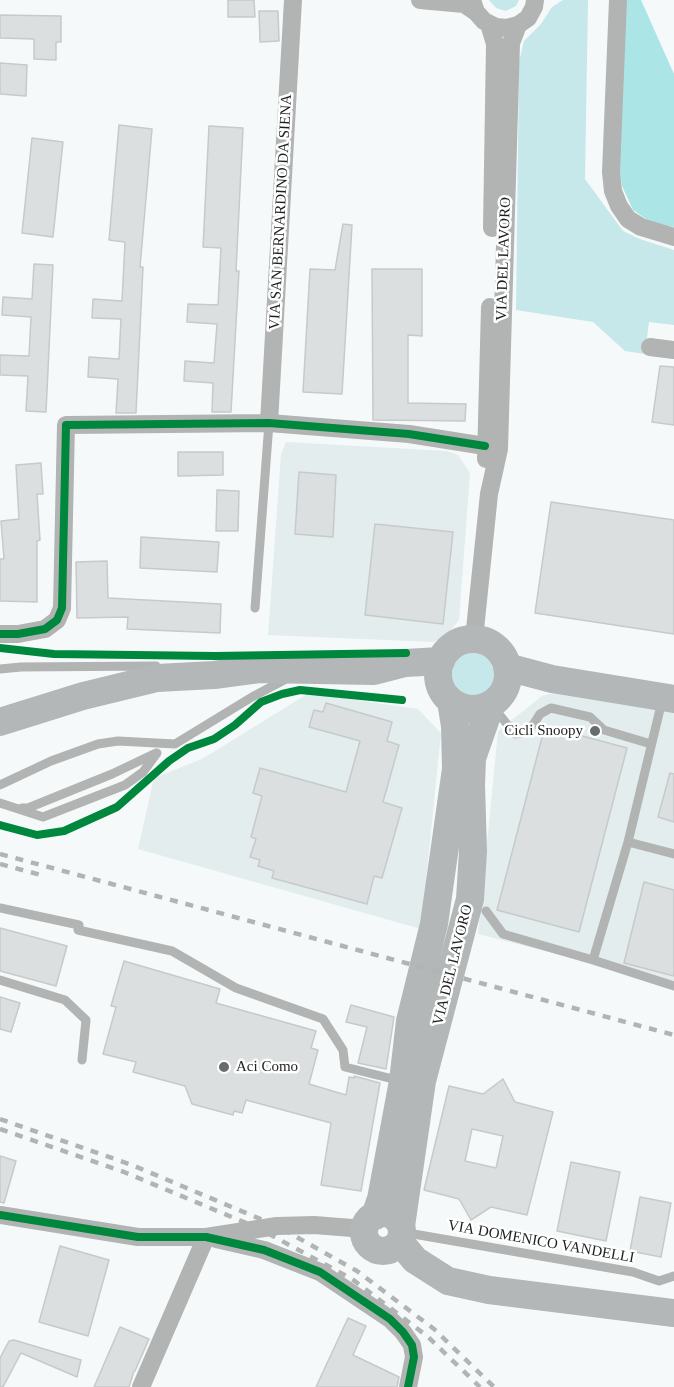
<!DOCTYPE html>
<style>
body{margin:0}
canvas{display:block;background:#f5f9f9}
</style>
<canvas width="674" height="1387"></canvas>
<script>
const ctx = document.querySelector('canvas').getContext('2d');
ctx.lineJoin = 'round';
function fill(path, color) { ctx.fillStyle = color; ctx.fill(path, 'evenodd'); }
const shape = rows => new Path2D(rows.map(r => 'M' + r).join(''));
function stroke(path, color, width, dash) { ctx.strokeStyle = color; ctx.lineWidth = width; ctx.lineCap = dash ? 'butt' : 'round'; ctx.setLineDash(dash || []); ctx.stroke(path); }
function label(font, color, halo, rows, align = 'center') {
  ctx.font = font + ' Georgia,serif'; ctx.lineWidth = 5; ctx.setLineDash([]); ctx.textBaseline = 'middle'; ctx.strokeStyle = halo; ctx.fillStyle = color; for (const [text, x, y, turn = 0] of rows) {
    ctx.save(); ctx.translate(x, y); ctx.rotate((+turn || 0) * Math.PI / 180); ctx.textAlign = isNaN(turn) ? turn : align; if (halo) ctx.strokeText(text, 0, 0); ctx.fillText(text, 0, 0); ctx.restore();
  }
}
fill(shape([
 [286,442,447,451,458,455,470,473,459,620,446,636,433,642,268,635,281,454],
 [569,689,674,708,674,984,478,934,498,731,542,696],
 [309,693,418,709,441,733,421,929,138,849,154,778,202,759]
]), '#e3eded');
fill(shape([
 [489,0,519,0,516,6,506,11,496,8],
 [563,0,588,0,585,179,623,231,640,239,674,250,674,325,649,322,645,354,625,351,593,322,516,310,519,62,524,41,541,24,552,7],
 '452 674a21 21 0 1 1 42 0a21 21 0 1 1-42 0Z'
]), '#c6e8ea');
fill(shape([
 [625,0,641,0,674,74,674,227,649,221,633,210,622,186,619,165]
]), '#ace5e6');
const building = shape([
 [228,0,254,0,255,17,228,17,228,0],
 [259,11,278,11,279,41,260,42,259,11],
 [0,15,61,16,61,42,56,42,56,60,34,59,34,39,0,38,0,15],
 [0,63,27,65,26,96,0,94,0,63],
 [119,125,152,129,140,267,143,267,136,413,116,413,118,379,88,377,89,357,119,359,121,319,92,318,93,299,122,301,125,242,109,240,119,125],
 [209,126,243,128,236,271,239,271,231,412,212,412,213,383,184,381,185,361,214,363,217,324,187,322,188,304,218,305,221,248,203,247,209,126],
 [32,138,63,142,53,237,22,233,32,138],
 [343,224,352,225,342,394,303,392,310,269,335,270,343,224],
 [34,264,53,265,46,412,26,411,28,376,0,375,0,355,29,356,31,317,2,315,3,297,32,299,34,264],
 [372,269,422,269,422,336,408,335,408,403,466,404,465,421,373,420,372,269],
 [660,366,674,367,674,425,652,422,660,366],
 [178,452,223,452,223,475,178,476,178,452],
 [41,463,43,494,37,494,40,540,37,541,37,602,0,601,0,559,4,559,1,521,19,519,16,465,41,463],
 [299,472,336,475,333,537,295,534,299,472],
 [217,490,239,491,238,531,216,531,217,490],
 [551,502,674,520,674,634,535,613,551,502],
 [375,524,453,532,443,624,365,615,375,524],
 [141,537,219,542,217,572,140,568,141,537],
 [107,561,108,598,221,604,220,633,127,629,128,617,77,618,76,562,107,561],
 [326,703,392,722,387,741,399,745,383,802,402,808,382,878,374,876,367,904,272,878,274,871,258,866,260,860,250,857,256,839,251,837,262,796,253,793,260,768,346,792,360,741,309,727,314,710,323,712,326,703],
 [545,726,627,748,579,932,497,910,545,726],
 [670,773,674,774,674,822,658,817,670,773],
 [644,882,674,890,674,976,624,963,644,882],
 [0,928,67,946,56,986,0,971,0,928],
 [124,961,220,989,216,1003,316,1031,311,1048,318,1050,309,1084,346,1095,349,1077,354,1078,354,1076,380,1083,361,1191,321,1185,331,1123,246,1100,242,1113,234,1111,233,1115,192,1104,185,1086,133,1072,136,1062,103,1054,116,1007,111,1006,124,961],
 [0,997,20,1003,11,1032,0,1029,0,997],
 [351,1005,394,1017,386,1069,358,1063,367,1027,346,1022,351,1005],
 [503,1079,515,1102,553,1112,527,1215,491,1207,471,1220,459,1199,424,1190,449,1086,483,1094,503,1079],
 [472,1129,503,1136,496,1168,465,1161,472,1129],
 [0,1156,16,1161,4,1203,0,1202,0,1156],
 [571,1162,620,1172,606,1241,557,1231,571,1162],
 [640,1197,671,1203,661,1257,630,1251,640,1197],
 [60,1246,109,1260,88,1336,39,1322,60,1246],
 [348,1318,366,1326,353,1355,399,1377,397,1387,316,1387,348,1318],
 [120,1327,149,1339,135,1371,134,1371,129,1387,94,1387,120,1327],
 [14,1340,81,1360,77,1377,21,1353,3,1387,0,1387,0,1358,9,1341,14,1340]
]);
fill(building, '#dbdfdf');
stroke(building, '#c6caca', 1.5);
stroke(shape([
 [255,608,269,423],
 [0,669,21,667,156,666],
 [662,701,628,842,674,854],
 [494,708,515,734,526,732,533,725,540,714,551,708,590,717,604,730,651,744],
 [0,785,51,761,98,744,118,741,175,744,252,697,286,679],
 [0,803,43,817,125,785,143,772,157,753],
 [22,808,28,808,112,774,156,753],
 [0,908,79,925,78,930,172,951,236,988,323,1019,343,1050,345,1067,401,1081],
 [486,911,503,934,593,960,674,986],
 [593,960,628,842],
 [0,980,65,1000,86,1020,82,1060],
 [402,1232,633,1272,659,1281,674,1276]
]), '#b2b3b3', 9);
stroke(shape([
 [420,0,464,4,476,12],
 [472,0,476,12,484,21,496,27,507,28,518,25,528,18,534,7,535,0],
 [618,0,611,172,613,191,619,206,628,219,641,227,674,237],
 [489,24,495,44,492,228],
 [650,347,674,350],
 [269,423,293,0],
 [486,459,490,307],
 [0,634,18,634,45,629,57,620,62,608,66,425,269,423,409,434,485,446],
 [474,639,489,494,499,449,511,43,518,25],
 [0,1215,138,1237,206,1237,277,1226,314,1225,365,1229],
 [216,1239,264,1250,320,1272,390,1319,403,1332,412,1345,414,1357,408,1387],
 [141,1387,206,1237]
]), '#b2b3b3', 18);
stroke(shape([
 '438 674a35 35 0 1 1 70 0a35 35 0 1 1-70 0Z',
 [507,667,552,679,674,699],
 [0,722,83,696,157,678,214,675,259,669,374,671,405,663,441,661],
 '364 1232a19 19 0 1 1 38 0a19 19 0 1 1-38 0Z',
 [375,1216,381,1199,403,1081,410,1021,434,924,456,769,455,726,451,701],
 [401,1226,422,1081,470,899,473,851,471,785,472,758,491,704],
 [400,1242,415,1260,448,1281,489,1290,674,1313]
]), '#b4b7b7', 28);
stroke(shape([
 [0,854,674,1035],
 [0,864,41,875],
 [0,1119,132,1165,277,1226,357,1271,434,1329,494,1387],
 [0,1129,124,1172,258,1228,352,1279,427,1336,480,1387]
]), '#b2b4b4', 4.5, [8, 8]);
stroke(shape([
 [0,634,18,634,45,629,57,620,62,608,66,425,269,423,409,434,485,446],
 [0,648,54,654,215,656,406,653],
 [0,825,37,835,64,831,117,807,169,761,188,748,214,739,235,725,261,702,282,694,300,690,402,700],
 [0,1215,138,1237,206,1237,264,1250,320,1272,390,1319,403,1332,412,1345,414,1357,408,1387]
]), '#00873e', 8);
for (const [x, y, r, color] of [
 [595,731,6,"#696c6c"],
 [224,1067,6,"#696c6c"]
]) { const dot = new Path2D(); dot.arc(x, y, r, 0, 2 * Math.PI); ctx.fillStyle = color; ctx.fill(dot); stroke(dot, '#fff', 2); }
label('15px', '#1e2020', '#fff', [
 ["VIA SAN BERNARDINO DA SIENA",281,212,-87],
 ["VIA DEL LAVORO",504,259,-88],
 ["VIA DEL LAVORO",453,965,-76],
 ["VIA DOMENICO VANDELLI",541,1242,10]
]);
label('15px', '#1e2020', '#fff', [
 ["Cicli Snoopy",583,731],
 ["Aci Como",236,1067,"left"]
], 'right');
</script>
